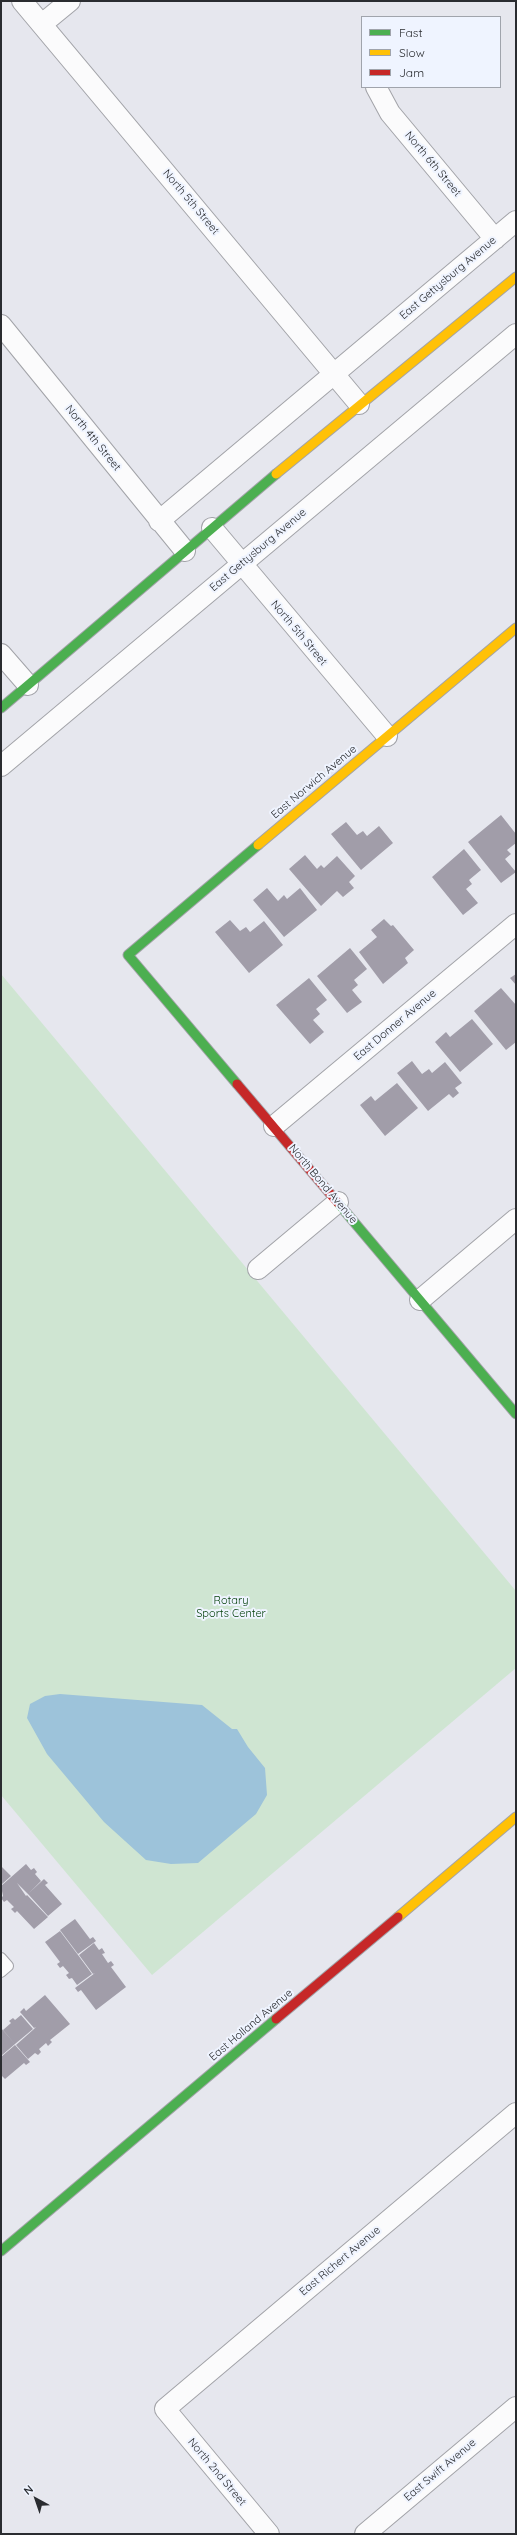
<!DOCTYPE html>
<style>
body{margin:0}
#map{position:relative;width:517px;height:2535px;overflow:hidden;background:#e6e7ee;font-family:Quicksand,sans-serif}
canvas{display:block}
.frame{position:absolute;inset:0;border:2px solid #2a2c30;pointer-events:none}
.legend{position:absolute;left:361px;top:16px;width:140px;height:72px;box-sizing:border-box;background:#eff4ff;border:1px solid #a0a4ac;margin:0;padding:5px 7px;list-style:none;font-size:12px;color:#2a2c30}
.legend li{display:flex;align-items:center;gap:8px;height:20px}
.legend b{width:20px;border:1px solid #a0a4ac}
.north{position:absolute;left:16px;top:2479px;width:40px;height:40px;-webkit-text-stroke:3px #eff4ff;paint-order:stroke;rotate:320deg;font-size:11px;font-weight:700;line-height:16px;text-align:center;color:#2a2c30}
.north::after{content:'';display:block;margin:auto;width:14px;height:18px;background:#2a2c30;clip-path:polygon(50% 0,100% 100%,50% 72%,0 100%)}
</style>
<div id="map">
<canvas width="517" height="2535"></canvas>
<div class="frame"></div>
<ul class="legend">
<li><b style="height:5px;background:#4caf50"></b>Fast</li>
<li><b style="height:5px;background:#ffc107"></b>Slow</li>
<li><b style="height:5px;background:#c62828"></b>Jam</li>
</ul>
<div class="north">N</div>
</div>
<script>
const ctx = document.querySelector('canvas').getContext('2d');
ctx.lineJoin = 'round';
function fill(path, color) { ctx.fillStyle = color; ctx.fill(path, 'evenodd'); }
const shape = rows => new Path2D(rows.map(r => 'M' + r).join(''));
function stroke(path, color, width, dash) { ctx.strokeStyle = color; ctx.lineWidth = width; ctx.lineCap = dash ? 'butt' : 'round'; ctx.setLineDash(dash || []); ctx.stroke(path); }
function label(font, color, halo, rows, align = 'center') {
  ctx.font = font + ' Quicksand,sans-serif'; ctx.lineWidth = 4; ctx.setLineDash([]); ctx.textBaseline = 'middle'; ctx.strokeStyle = halo; ctx.fillStyle = color; for (const [text, x, y, turn = 0] of rows) {
    ctx.save(); ctx.translate(x, y); ctx.rotate((+turn || 0) * Math.PI / 180); ctx.textAlign = isNaN(turn) ? turn : align; if (halo) ctx.strokeText(text, 0, 0); ctx.fillText(text, 0, 0); ctx.restore();
  }
}
fill(shape([
 [1,974,516,1591,516,1668,152,1975,1,1795]
]), '#cfe5d2');
fill(shape([
 [60,1694,202,1705,232,1729,237,1729,248,1747,265,1768,267,1795,256,1814,198,1863,171,1864,146,1860,104,1822,47,1754,27,1718,30,1704,45,1696]
]), '#9dc3da');
fill(shape([
 [501,815,516,834,516,843,507,850,511,854,505,859,516,872,501,883,468,842],
 [346,822,357,835,363,831,367,836,379,826,393,843,361,870,331,834],
 [464,849,481,870,469,880,472,884,466,889,478,903,463,915,432,877],
 [305,855,317,869,321,865,324,868,337,856,355,876,349,882,354,888,343,897,337,891,321,906,289,869],
 [267,888,278,901,284,895,287,899,300,888,317,910,284,937,253,900],
 [384,919,391,926,393,925,414,950,405,958,408,963,383,984,359,952,377,937,371,930],
 [230,920,240,931,246,927,250,932,264,921,283,945,249,973,215,932],
 [350,948,367,969,354,980,358,985,352,990,362,1002,347,1013,317,976],
 [516,974,516,985,510,978],
 [309,978,327,1000,316,1009,320,1014,313,1020,324,1032,310,1044,276,1005],
 [501,988,516,1005,516,1042,506,1050,474,1011],
 [472,1019,493,1044,460,1072,435,1042,446,1032,450,1037],
 [412,1061,422,1074,429,1069,432,1073,445,1062,462,1083,455,1088,459,1093,453,1098,449,1094,428,1111,397,1073],
 [397,1083,418,1108,385,1136,360,1105,371,1096,375,1101],
 [26,1864,31,1870,34,1868,37,1872,35,1874,41,1881,28,1894,17,1883,26,1896,27,1895,48,1917,34,1929,17,1911,15,1913,11,1909,14,1907,7,1900,4,1902,1,1898,3,1896,1,1886],
 [1,1866,11,1876,1,1885],
 [44,1879,48,1883,45,1885,62,1904,48,1916,28,1894],
 [75,1919,90,1939,93,1937,96,1941,78,1954,60,1930],
 [60,1931,78,1955,65,1965,78,1955,92,1974,77,1985,72,1978,69,1979,66,1975,69,1973,63,1966,60,1968,57,1964,60,1962,45,1942],
 [94,1943,99,1950,102,1948,105,1953,102,1954,108,1963,111,1961,114,1965,111,1967,126,1987,96,2010,81,1990,78,1992,75,1988,95,1973,93,1974,79,1955],
 [45,1995,70,2024,50,2040,52,2042,48,2046,46,2043,39,2049,41,2052,38,2055,35,2053,28,2059,16,2045,34,2029,43,2039,34,2029,36,2027,34,2028,20,2012,24,2008,26,2011],
 [21,2015,33,2029,15,2044,3,2030,11,2023,9,2021,13,2018,15,2020],
 [1,2028,15,2044,1,2056],
 [15,2045,30,2062,26,2065,24,2063,5,2079,1,2075,1,2057]
]), '#a19da9');
const lane = shape([
 [1,1958,8,1966,1,1972]
]);
const street = shape([
 [22,1,359,404],
 [42,24,70,1],
 [376,87,390,113,495,239],
 [1,325,185,551],
 [159,521,516,221],
 [212,528,387,736],
 [1,654,28,685],
 [1,766,516,334],
 [274,1126,516,924],
 [258,1269,338,1202],
 [420,1300,516,1219],
 [269,2534,165,2409,516,2113],
 [365,2534,516,2407]
]);
const fast = shape([
 [1,708,276,474],
 [237,1084,128,955,258,845],
 [338,1203,516,1414],
 [1,2251,276,2019]
]);
const slow = shape([
 [276,474,516,277],
 [258,845,516,628],
 [398,1917,516,1817]
]);
const jam = shape([
 [237,1084,338,1203],
 [276,2019,398,1917]
]);
stroke(lane, '#a2a3a8', 12);
stroke(street, '#a2a3a8', 22);
stroke(fast, '#a2a3a8', 11);
stroke(slow, '#a2a3a8', 11);
stroke(jam, '#a2a3a8', 11);
stroke(lane, '#fbfbfc', 10);
stroke(street, '#fbfbfc', 20);
stroke(fast, '#4caf50', 9);
stroke(slow, '#ffc107', 9);
stroke(jam, '#c62828', 9);
label('11px', '#2a2c30', '#eff4ff', [
 ["North 6th Street",433,164,50],
 ["North 5th Street",191,202,50],
 ["East Gettysburg Avenue",448,278,-40],
 ["North 4th Street",93,438,51],
 ["East Gettysburg Avenue",258,550,-40],
 ["North 5th Street",299,633,50],
 ["East Norwich Avenue",314,782,-40],
 ["East Donner Avenue",395,1025,-40],
 ["North Bond Avenue",323,1184,50],
 ["East Holland Avenue",251,2025,-40],
 ["East Richert Avenue",340,2261,-40],
 ["East Swift Avenue",440,2470,-40],
 ["North 2nd Street",217,2472,50]
]);
label('11px', '#07430e', '#eff4ff', [
 ["Rotary",231,1601],
 ["Sports Center",231,1614]
]);
</script>
